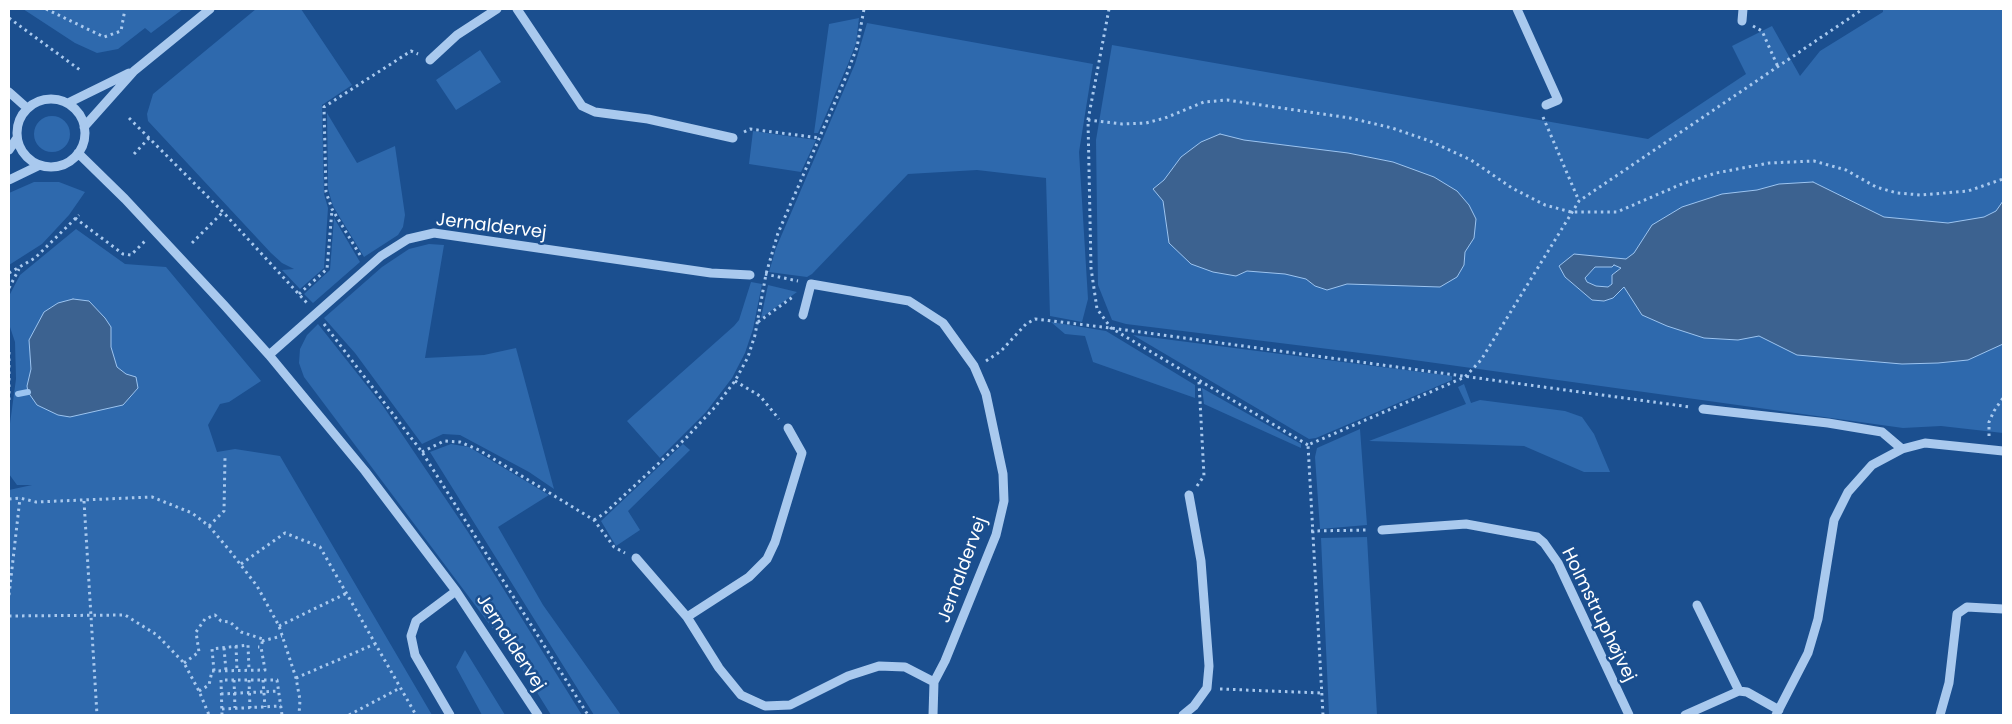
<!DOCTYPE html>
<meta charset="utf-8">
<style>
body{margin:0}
#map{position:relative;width:2012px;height:724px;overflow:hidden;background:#1b4f8f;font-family:Poppins,sans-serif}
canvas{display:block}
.frame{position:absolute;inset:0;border:10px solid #fff;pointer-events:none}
</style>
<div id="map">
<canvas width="2012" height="724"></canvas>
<div class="frame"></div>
</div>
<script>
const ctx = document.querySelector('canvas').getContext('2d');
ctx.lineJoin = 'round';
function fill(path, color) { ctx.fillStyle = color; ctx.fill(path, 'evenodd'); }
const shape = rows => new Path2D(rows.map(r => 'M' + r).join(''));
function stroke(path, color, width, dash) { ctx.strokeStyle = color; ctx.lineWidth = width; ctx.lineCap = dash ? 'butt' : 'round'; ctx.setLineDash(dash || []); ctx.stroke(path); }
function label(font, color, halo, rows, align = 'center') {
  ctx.font = font + ' Poppins,sans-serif'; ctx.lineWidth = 5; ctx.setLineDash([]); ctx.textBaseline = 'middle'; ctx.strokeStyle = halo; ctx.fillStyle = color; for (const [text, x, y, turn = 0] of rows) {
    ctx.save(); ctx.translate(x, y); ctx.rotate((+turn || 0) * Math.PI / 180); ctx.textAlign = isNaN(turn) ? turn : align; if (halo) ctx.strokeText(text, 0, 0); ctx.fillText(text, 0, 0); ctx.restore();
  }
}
fill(shape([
 [23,9,183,9,151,33,145,28,118,49,97,53,75,43],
 [256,9,301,9,352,85,322,105,324,194,328,208,324,268,300,289,282,270,294,269,282,263,271,253,148,121,147,114,153,94],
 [1883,9,2003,9,2003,433,1941,426,1903,428,1385,356,1126,324,1112,320,1098,285,1096,140,1112,45,1648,139,1746,74,1732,46,1772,26,1800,76,1820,51,1883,12],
 [859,18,856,43,848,64,818,133,814,133,829,24],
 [867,23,1093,64,1079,152,1088,299,1082,322,1050,316,1046,178,977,170,908,174,812,274,807,277,769,272,776,248,855,64],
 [480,50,501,82,456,110,436,80],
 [327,113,357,163,395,146,405,215,403,227,398,235,364,257,333,206,328,189],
 '34 134a18 18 0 1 1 36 0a18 18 0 1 1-36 0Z',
 [753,131,816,140,801,172,749,164],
 [34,182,59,182,85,192,69,215,42,244,9,265,9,193],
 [334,218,360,262,313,303,304,294,330,270],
 [76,229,125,264,166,267,261,381,229,402,220,404,208,425,217,452,235,449,280,456,432,715,9,715,9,490,32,485,17,485,9,474,9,431,16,379,15,342,9,324,9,296,20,275],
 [429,244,444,245,425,358,484,355,516,348,554,489,529,472,460,435,443,434,422,444,355,353,324,318,382,267,409,249],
 [751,282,762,284,753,329,745,353,732,378,706,412,660,458,627,421,734,326,739,320],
 [768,285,797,292,761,318],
 [1051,322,1106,331,1195,385,1195,398,1093,362,1085,336,1065,334],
 [318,324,383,406,468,532,582,715,551,715,520,665,304,377,299,363,300,349,307,335],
 [1133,335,1452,376,1452,380,1316,438,1309,439],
 [1464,384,1471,403,1480,400,1565,411,1582,417,1594,434,1610,472,1584,472,1524,446,1369,441,1466,404,1458,387],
 [1202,388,1301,444,1301,448,1204,404],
 [1360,429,1367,525,1320,529,1315,457,1317,448],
 [451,444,469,447,549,495,498,527,543,605,621,715,594,715,430,452],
 [683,444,690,450,628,511,640,530,616,546,601,521],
 [1367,537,1377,715,1329,715,1321,538],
 [465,650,505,715,482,715,456,667]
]), '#2e69ad');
const water = shape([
 [1220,134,1244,140,1348,153,1393,162,1434,177,1457,191,1469,205,1476,219,1474,238,1465,252,1464,265,1457,277,1440,287,1347,284,1327,290,1315,286,1306,279,1285,274,1247,271,1236,276,1213,272,1191,264,1169,243,1163,201,1153,189,1164,180,1181,157,1201,142,1220,134],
 [1813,182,1884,217,1948,223,1984,217,1996,211,2003,201,2003,344,1968,360,1938,363,1902,364,1797,355,1759,336,1738,340,1704,338,1667,326,1642,315,1624,287,1613,298,1604,301,1592,300,1565,277,1559,266,1574,254,1626,259,1634,253,1652,225,1682,207,1722,194,1757,190,1779,184,1813,182],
 [1614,265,1621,268,1612,275,1612,284,1608,287,1596,286,1587,282,1585,278,1595,267,1612,267,1614,265],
 [73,299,89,301,105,318,111,327,111,347,117,367,126,374,136,377,138,388,123,405,70,417,58,415,37,405,28,392,27,386,31,369,29,340,44,312,58,303,73,299]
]);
fill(water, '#3c6290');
stroke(water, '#9cc4f0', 1);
stroke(shape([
 [18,394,28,392]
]), '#9cc4f0', 6);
stroke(shape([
 [46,9,104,37,121,31,125,9],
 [1109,9,1088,120,1091,268,1097,309,1111,328,1308,445],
 [9,18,80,70],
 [1753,26,1762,31,1778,67],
 [1543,117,1579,201],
 [129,118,223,212,307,303],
 [1088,120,1122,124,1146,123,1165,118,1204,102,1227,100,1350,118,1392,128,1430,141,1471,160,1512,188,1545,205,1571,212,1617,212,1684,183,1716,173,1769,163,1814,161,1846,170,1876,187,1897,193,1921,195,1968,191,2003,179],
 [744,132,750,129,820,138],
 [134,154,150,137],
 [75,218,123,254,131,255,146,240],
 [192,243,223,212],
 [360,255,332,209,326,192,324,107,411,51,418,54],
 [9,273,35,258,79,215],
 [765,274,798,281],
 [9,288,19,269],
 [299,294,327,269,332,210],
 [758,322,794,296],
 [324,324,422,452,588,715],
 [9,352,9,402],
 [986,361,1001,351,1026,324,1035,319,1111,328,1690,407],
 [735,381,760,396,779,419],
 [1989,436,1989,422,1994,411,2003,398],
 [422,452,444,441,460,442,479,450,594,520,614,547,625,553],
 [1197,486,1204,476,1199,382],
 [9,499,20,498,36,502,152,497,192,513,209,526,230,551,257,586,279,626,296,678,300,700,299,715],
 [84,501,97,715],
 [594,520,605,513,686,438,715,407,735,381,748,357,755,335,766,274,778,233,845,79,857,47,864,9],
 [209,526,224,511,225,457],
 [1311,531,1368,530],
 [241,564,285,533,320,547,416,715],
 [9,595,20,498],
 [9,616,125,615,157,635,184,663,199,691,209,715],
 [279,626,347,593],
 [262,641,282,636],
 [236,646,237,670],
 [224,648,226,671],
 [184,663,199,652,196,632,205,619,215,615,221,621,230,622,241,632,263,639,261,647],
 [214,671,212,649,248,645,249,670],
 [296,678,375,644],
 [234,680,235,708],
 [249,680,250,708],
 [263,680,265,707],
 [1220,689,1321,693],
 [199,691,209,685,212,671,265,670,261,647,258,647],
 [221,694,279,691],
 [222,709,281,706],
 [222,715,221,680,277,680,282,715],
 [349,715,400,688],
 [1323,715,1308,445,1465,377,1481,360,1579,201,1863,9]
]), '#a9c9ee', 3, [2.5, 4]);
stroke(shape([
 [517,9,582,106,595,112,648,119,733,138],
 [1517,9,1558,100,1546,105],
 [1742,21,1743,9],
 [430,60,457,35,497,9],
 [9,92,27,108],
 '17 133a34 34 0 1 1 68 0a34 34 0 1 1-68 0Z',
 [68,103,129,73],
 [84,127,134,71,210,9],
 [9,150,17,138],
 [78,153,125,199,224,305,269,355,365,471,456,591,538,715],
 [9,180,40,165],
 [803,315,811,284,909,301,943,323,974,366,986,394,1003,474,1004,501,996,535,945,661,934,682,933,715],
 [269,355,381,256,408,239,434,233,711,273,750,275],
 [1703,409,1828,423,1882,432,1902,449],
 [1382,530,1466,524,1537,537,1544,543,1558,563,1629,715],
 [636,558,687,617,719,668,741,695,765,706,790,705,848,676,879,666,905,667,934,682],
 [1697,605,1739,691],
 [687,617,749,577,767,559,775,542,802,453,788,428],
 [450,715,415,655,411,636,416,621,456,591],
 [1183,715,1194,706,1207,688,1209,666,1201,561,1189,495],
 [1685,715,1739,691,1747,692,1779,710],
 [1776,715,1808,653,1818,619,1834,520,1848,492,1872,465,1902,449,1925,443,2003,451],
 [1940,715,1949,683,1957,614,1967,607,2003,609]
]), '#a9c9ee', 9);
label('18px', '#fff', '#1b4f8f', [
 ["Jernaldervej",491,227,7],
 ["Jernaldervej",963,570,-70],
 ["Holmstruphøjvej",1598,615,64],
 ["Jernaldervej",510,643,57]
]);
</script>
